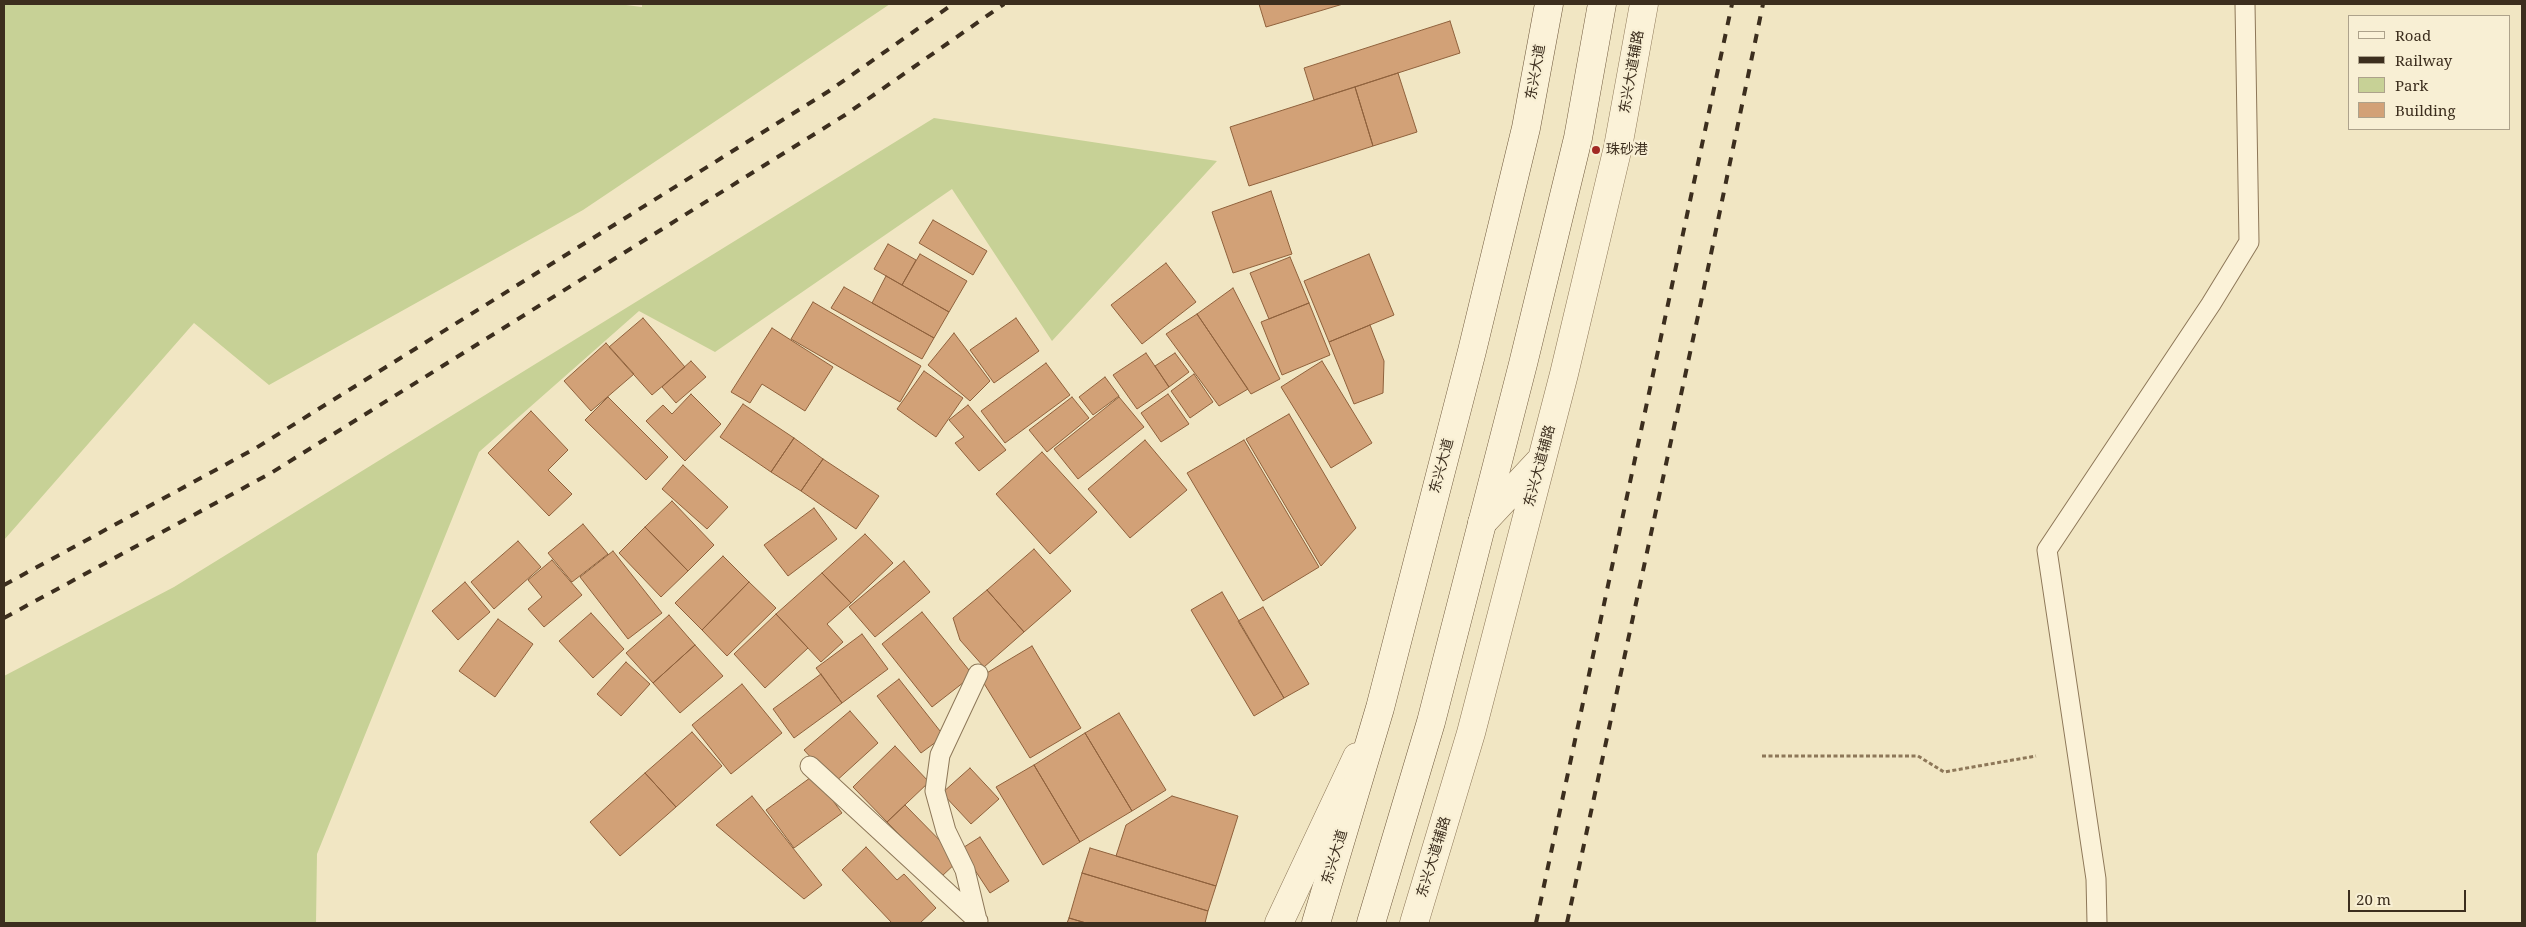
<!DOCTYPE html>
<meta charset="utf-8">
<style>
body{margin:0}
#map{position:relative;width:2526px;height:927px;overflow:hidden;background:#f1e6c3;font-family:"Noto Serif",serif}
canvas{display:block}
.frame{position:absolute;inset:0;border:5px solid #3c2e1e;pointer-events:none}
.legend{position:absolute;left:2348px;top:15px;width:162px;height:115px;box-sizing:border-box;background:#f8efd4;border:1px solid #ada28b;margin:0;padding:6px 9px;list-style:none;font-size:15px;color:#3c2e1e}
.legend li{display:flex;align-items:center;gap:10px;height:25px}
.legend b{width:25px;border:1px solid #ada28b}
.scale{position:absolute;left:2348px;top:890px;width:118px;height:22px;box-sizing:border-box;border:2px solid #3c2e1e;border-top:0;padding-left:6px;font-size:15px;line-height:18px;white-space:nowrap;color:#3c2e1e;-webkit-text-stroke:4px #f8efd4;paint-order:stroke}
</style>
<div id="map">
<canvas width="2526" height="927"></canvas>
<div class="frame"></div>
<ul class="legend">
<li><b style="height:6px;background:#fbf2d8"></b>Road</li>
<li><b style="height:6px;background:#3c2e1e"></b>Railway</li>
<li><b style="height:14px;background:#c7d196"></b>Park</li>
<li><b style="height:14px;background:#d2a177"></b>Building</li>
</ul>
<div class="scale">20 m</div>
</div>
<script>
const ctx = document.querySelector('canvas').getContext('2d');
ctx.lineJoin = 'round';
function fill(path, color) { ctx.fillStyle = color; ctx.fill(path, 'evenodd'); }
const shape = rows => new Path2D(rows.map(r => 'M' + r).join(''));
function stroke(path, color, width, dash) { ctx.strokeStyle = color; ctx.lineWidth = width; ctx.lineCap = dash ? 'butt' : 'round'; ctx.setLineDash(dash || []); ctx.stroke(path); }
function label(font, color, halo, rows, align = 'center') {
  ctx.font = font + ' "Noto Serif","Noto Sans SC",serif'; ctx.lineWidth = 4.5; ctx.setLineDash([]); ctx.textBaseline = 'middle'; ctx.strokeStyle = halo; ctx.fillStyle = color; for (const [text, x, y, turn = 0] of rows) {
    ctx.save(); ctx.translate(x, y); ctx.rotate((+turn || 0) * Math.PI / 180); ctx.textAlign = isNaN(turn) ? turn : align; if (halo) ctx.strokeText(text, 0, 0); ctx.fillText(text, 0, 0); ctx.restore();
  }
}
fill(shape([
 [4,4,618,4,642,7,642,4,890,4,583,210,269,385,194,323,4,540],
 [934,118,1217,161,1052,341,952,189,715,352,639,311,479,452,317,854,316,923,4,923,4,676,174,587]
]), '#c7d196');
const building = shape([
 [1259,4,1343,4,1266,27,1259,4],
 [1450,21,1460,53,1314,100,1304,68,1450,21],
 [1398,73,1417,132,1373,146,1355,87,1398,73],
 [1355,87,1373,146,1249,186,1230,127,1355,87],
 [1271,191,1292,254,1233,273,1212,212,1271,191],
 [933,220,987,251,973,275,919,243,933,220],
 [888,244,916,260,902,285,874,269,888,244],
 [920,254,967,281,949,312,902,285,920,254],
 [1369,254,1394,315,1329,342,1304,281,1369,254],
 [1290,257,1309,303,1269,319,1250,273,1290,257],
 [1166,263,1196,302,1142,344,1111,305,1166,263],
 [886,276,949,312,934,338,872,303,886,276],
 [844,287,934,338,922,359,831,308,844,287],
 [1233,288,1280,379,1251,394,1197,314,1233,288],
 [813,302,921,366,900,402,791,339,813,302],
 [1309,303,1330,355,1282,375,1261,322,1309,303],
 [1197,314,1248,389,1219,406,1166,334,1197,314],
 [643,318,685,367,652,395,609,347,643,318],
 [1016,318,1039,351,994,383,970,350,1016,318],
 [1370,325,1384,361,1383,393,1354,404,1329,342,1370,325],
 [772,328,833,367,805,411,762,384,750,403,731,392,772,328],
 [954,333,990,381,970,401,928,365,954,333],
 [606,343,634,374,591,411,564,381,606,343],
 [1146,353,1169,387,1137,409,1113,375,1146,353],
 [1175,353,1189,372,1169,387,1155,366,1175,353],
 [691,361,706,377,676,403,662,387,691,361],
 [1322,361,1372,443,1331,468,1281,387,1322,361],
 [1046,363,1070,395,1005,443,981,411,1046,363],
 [924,371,963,398,936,437,897,409,924,371],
 [1194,374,1213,402,1190,418,1171,391,1194,374],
 [1105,377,1119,396,1093,415,1079,397,1105,377],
 [691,394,721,424,685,461,646,421,663,405,672,414,691,394],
 [1168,394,1189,424,1161,442,1141,413,1168,394],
 [608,397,668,457,646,480,585,420,608,397],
 [1072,397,1089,418,1047,452,1029,430,1072,397],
 [1119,397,1144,427,1078,479,1054,449,1119,397],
 [743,404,794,438,771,472,720,437,743,404],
 [968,405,1006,450,979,471,955,443,964,437,949,420,968,405],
 [531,411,568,450,548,470,572,494,549,516,488,453,531,411],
 [1289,414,1356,528,1321,566,1246,439,1289,414],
 [794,438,823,459,801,491,771,472,794,438],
 [1145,440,1187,490,1130,538,1088,489,1145,440],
 [1244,440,1319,567,1263,601,1187,473,1244,440],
 [1042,452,1097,512,1050,554,996,494,1042,452],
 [823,459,879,496,856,529,801,491,823,459],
 [683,465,728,507,707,529,662,489,683,465],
 [672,501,714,545,688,571,645,527,672,501],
 [814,508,837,539,788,576,764,545,814,508],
 [583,524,608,554,572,582,548,553,583,524],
 [645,527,688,571,661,597,619,553,645,527],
 [865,534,893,563,851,603,822,573,865,534],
 [518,541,541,567,494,609,471,582,518,541],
 [1034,549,1071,591,1024,632,987,590,1034,549],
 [613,551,662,613,628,639,580,577,613,551],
 [723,556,749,582,702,630,675,603,723,556],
 [552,560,582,595,544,627,528,609,542,597,528,580,552,560],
 [904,561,930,592,875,637,849,607,904,561],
 [822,573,851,603,827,624,843,642,821,662,776,614,822,573],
 [465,582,490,612,458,640,432,611,465,582],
 [749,582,776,608,727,656,702,630,749,582],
 [987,590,1024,632,984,667,960,640,953,618,987,590],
 [1222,592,1284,698,1254,716,1191,610,1222,592],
 [1263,607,1309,684,1284,698,1238,621,1263,607],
 [922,612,973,675,932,707,882,644,922,612],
 [591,613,624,649,593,678,559,641,591,613],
 [776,614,808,648,765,688,734,654,776,614],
 [669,615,695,645,653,683,626,653,669,615],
 [498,619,533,644,495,697,459,671,498,619],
 [862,634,888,669,842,703,816,668,862,634],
 [695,645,723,676,680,713,653,683,695,645],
 [1032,646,1081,728,1030,758,980,677,1032,646],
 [626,662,650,684,621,716,597,694,626,662],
 [821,674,842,703,794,738,773,709,821,674],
 [899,679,944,736,921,753,877,696,899,679],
 [742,684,782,733,731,774,692,725,742,684],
 [850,711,878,743,834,783,804,750,850,711],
 [1119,713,1166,790,1132,811,1085,733,1119,713],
 [692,732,722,766,676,807,645,773,692,732],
 [1085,733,1132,811,1080,842,1034,765,1085,733],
 [895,746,929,782,887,822,853,787,895,746],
 [1034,765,1080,842,1043,865,996,787,1034,765],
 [970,768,999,799,971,824,942,793,970,768],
 [645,773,676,807,620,856,590,822,645,773],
 [814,775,842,813,794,848,766,810,814,775],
 [752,796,822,885,804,899,716,825,752,796],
 [1172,796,1238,816,1216,886,1116,856,1126,825,1172,796],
 [905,805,959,860,941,877,887,822,905,805],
 [980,837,1009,881,990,893,961,849,980,837],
 [866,847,897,880,904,874,936,908,920,923,892,923,842,870,866,847],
 [1090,848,1216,886,1208,911,1082,873,1090,848],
 [1082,873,1208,911,1205,923,1086,923,1069,918,1082,873],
 [1069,918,1086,923,1067,923,1069,918]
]);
fill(building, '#d2a177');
stroke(building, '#8f613c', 1);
const lane = shape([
 [810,766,978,921],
 [977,920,965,870,946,831,935,791,940,755,978,674],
 [2097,923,2096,879,2047,550,2211,304,2249,242,2245,4]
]);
const street = shape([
 [1482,523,1539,462],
 [1279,923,1357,757],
 [1414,923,1471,733,1564,374,1618,147,1644,4]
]);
const secondary = shape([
 [1316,923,1380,708,1472,351,1526,128,1549,4],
 [1371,923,1431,722,1523,364,1578,138,1602,4]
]);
stroke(lane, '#8d7758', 21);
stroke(street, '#8d7758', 29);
stroke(secondary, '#6f583c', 29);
stroke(shape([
 [1762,756,1918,756,1944,772,2036,756]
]), '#8d7758', 3, [4, 2.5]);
stroke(lane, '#fbf2d8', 19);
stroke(street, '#fbf2d8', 28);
stroke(secondary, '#fbf2d8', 28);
stroke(shape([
 [4,585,256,448,829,91,953,4],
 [4,618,271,473,845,115,1004,4],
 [1536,923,1732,4],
 [1567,923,1701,302,1763,4]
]), '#3c2e1e', 4, [9, 9]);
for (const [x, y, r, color] of [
 [1596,150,5,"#a12924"]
]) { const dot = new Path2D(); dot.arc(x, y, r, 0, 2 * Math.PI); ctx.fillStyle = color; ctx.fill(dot); stroke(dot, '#f8efd4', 2); }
label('14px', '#3c2e1e', '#f8efd4', [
 ["东兴大道",1536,72,-80],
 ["东兴大道辅路",1632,72,-80],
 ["东兴大道",1442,466,-75],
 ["东兴大道辅路",1540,466,-75],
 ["东兴大道",1335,857,-73],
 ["东兴大道辅路",1434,857,-73]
]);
label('14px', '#3c2e1e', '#f8efd4', [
 ["珠砂港",1606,150]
], 'left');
</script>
